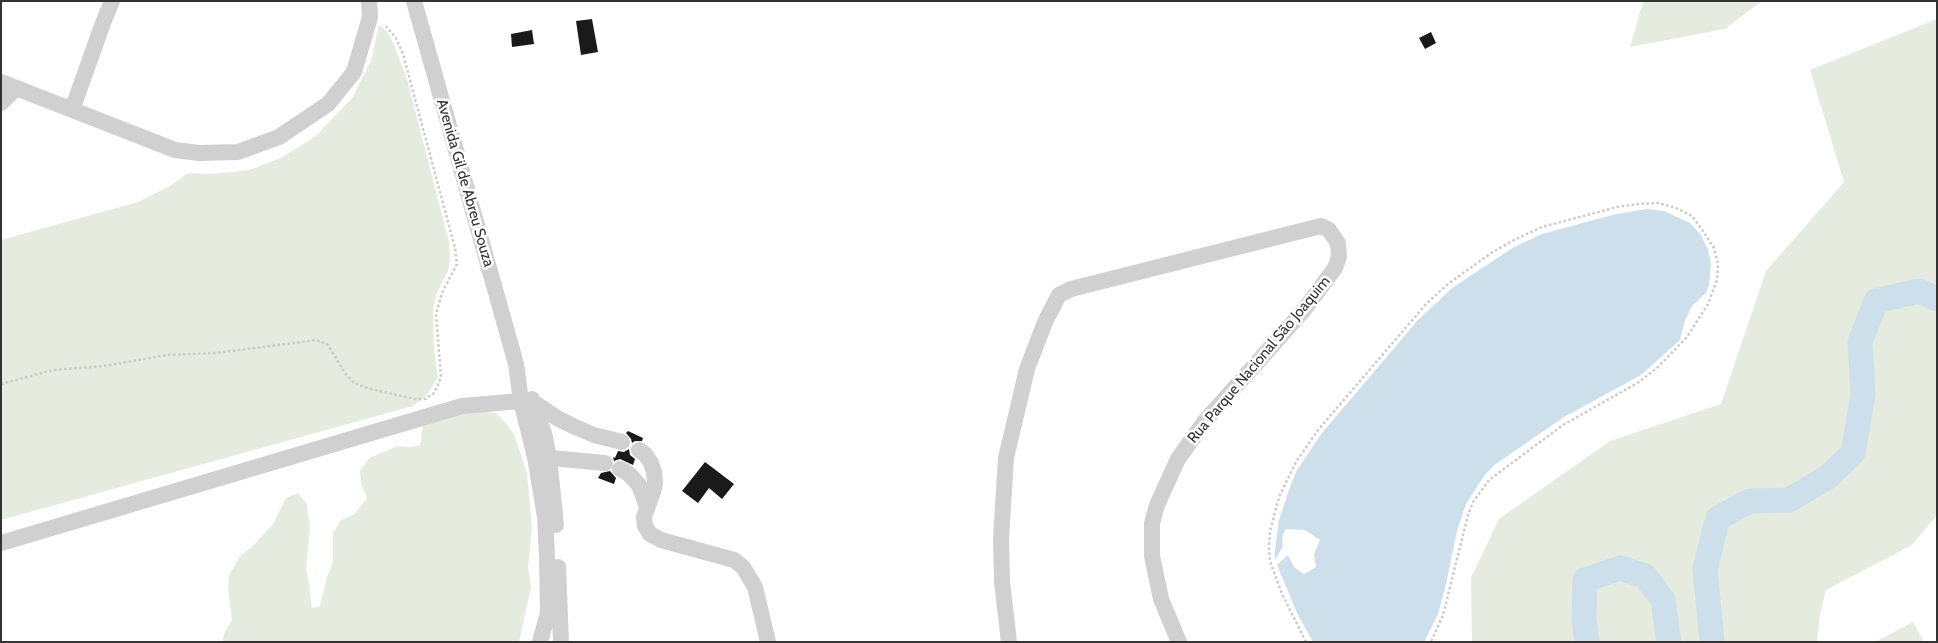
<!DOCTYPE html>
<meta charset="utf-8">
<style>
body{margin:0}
#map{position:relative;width:1938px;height:643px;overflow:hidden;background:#fff;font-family:Cabin,sans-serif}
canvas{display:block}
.frame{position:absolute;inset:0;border:2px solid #333;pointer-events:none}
</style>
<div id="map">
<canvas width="1938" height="643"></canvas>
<div class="frame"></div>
</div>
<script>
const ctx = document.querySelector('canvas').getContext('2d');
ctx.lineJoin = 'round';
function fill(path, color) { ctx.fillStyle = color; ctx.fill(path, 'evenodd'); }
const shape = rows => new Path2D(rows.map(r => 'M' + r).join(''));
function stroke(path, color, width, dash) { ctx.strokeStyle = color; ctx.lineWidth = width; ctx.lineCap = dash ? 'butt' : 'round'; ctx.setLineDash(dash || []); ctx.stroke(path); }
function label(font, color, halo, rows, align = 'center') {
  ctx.font = font + ' Cabin,sans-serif'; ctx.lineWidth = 5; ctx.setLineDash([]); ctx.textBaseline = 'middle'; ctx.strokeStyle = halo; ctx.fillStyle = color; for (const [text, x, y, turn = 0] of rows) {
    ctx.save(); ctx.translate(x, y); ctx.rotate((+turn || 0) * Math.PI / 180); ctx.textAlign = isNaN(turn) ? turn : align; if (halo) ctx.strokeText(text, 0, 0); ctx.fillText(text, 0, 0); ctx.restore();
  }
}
fill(shape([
 [1643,1,1762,1,1725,29,1630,47],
 [1937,19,1937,515,1912,545,1826,590,1820,614,1817,642,1472,642,1471,578,1499,519,1610,441,1721,404,1766,271,1844,182,1810,70],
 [379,25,386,30,393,42,407,79,449,242,450,258,448,271,436,295,433,308,434,350,438,377,427,395,413,406,1,520,1,240,138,202,170,186,188,173,212,174,249,170,281,158,316,136,352,98,371,61],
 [476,411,496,413,505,422,514,434,527,473,532,528,528,568,531,587,519,642,222,642,225,631,232,620,228,587,229,575,240,556,252,547,273,524,286,498,298,493,307,504,310,527,306,569,309,583,312,608,320,606,327,577,333,562,333,533,341,520,355,514,367,498,361,483,360,471,369,458,398,446,410,447,420,445,423,425,436,419],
 [1913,622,1924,642,1875,642]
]), '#e5ebdf');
fill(shape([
 [1647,209,1664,211,1690,223,1701,235,1708,250,1711,263,1709,285,1706,293,1692,306,1684,323,1680,340,1641,375,1564,417,1493,466,1484,476,1466,504,1457,531,1446,584,1438,614,1424,642,1313,642,1297,613,1277,565,1288,555,1294,567,1304,574,1316,567,1314,554,1320,540,1305,530,1286,529,1282,537,1283,546,1275,560,1275,550,1279,520,1290,487,1297,470,1322,433,1418,320,1451,289,1470,276,1514,247,1542,234,1616,214]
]), '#cddfea');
stroke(shape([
 [1587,642,1584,620,1585,580,1620,568,1645,576,1663,600,1669,642],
 [1712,642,1705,569,1718,518,1750,501,1789,500,1828,477,1853,453,1863,395,1860,342,1876,301,1919,291,1937,299]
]), '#cddfea', 25);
fill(shape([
 [592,19,598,52,581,55,576,21],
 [532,30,534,44,512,47,511,34],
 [1431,32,1436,43,1425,49,1419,38],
 [628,431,643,438,642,441,635,441,632,443,631,439,626,433],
 [629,449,630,455,635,459,633,465,620,459,614,461,613,457,615,458,618,451,624,452],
 [705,462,734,484,722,499,709,488,698,503,682,491],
 [610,471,616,478,614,484,598,478,601,473]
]), '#1a1a1a');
stroke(shape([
 [1,384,53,370,104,366,167,355,215,353,317,340,328,345,345,373,354,383,367,388,415,399,425,399,434,393,441,378,436,314,442,293,457,264,455,248,403,54,396,38,384,24],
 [1306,642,1282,594,1270,561,1269,547,1270,531,1279,497,1296,462,1318,430,1426,304,1448,284,1491,253,1514,240,1542,227,1617,207,1637,204,1658,203,1676,208,1692,216,1703,231,1714,248,1718,264,1717,280,1708,304,1687,337,1658,367,1639,382,1563,425,1489,480,1473,502,1468,515,1443,615,1431,642]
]), '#cacaca', 2.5, [2.5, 2.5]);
stroke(shape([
 [414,1,516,364,521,401,535,457,545,517,547,557,548,613,540,642],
 [1,82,175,150,199,153,238,152,279,137,328,104,354,72,370,17,369,1],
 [1,103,15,89],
 [72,110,103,23,112,1],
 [532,399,544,433,549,457,556,525],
 [639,450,645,454,651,463,654,472,655,483,653,492,644,517,645,526,650,534,661,540,734,560,743,567,755,587,768,642],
 [540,457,605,463],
 [620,469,629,474,639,485,647,507],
 [1,543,462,406,521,401,533,402,557,418,573,426,594,435,622,442],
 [558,567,561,642],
 [1009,642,1002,582,1001,538,1006,458,1027,369,1045,322,1059,295,1071,289,1321,226,1329,230,1338,243,1339,257,1335,268,1304,310,1205,421,1178,459,1157,505,1152,523,1152,556,1161,599,1179,642]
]), '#d0d0d0', 16);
label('15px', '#333', '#fff', [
 ["Avenida Gil de Abreu Souza",465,183,74],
 ["Rua Parque Nacional São Joaquim",1259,360,-50]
]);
</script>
